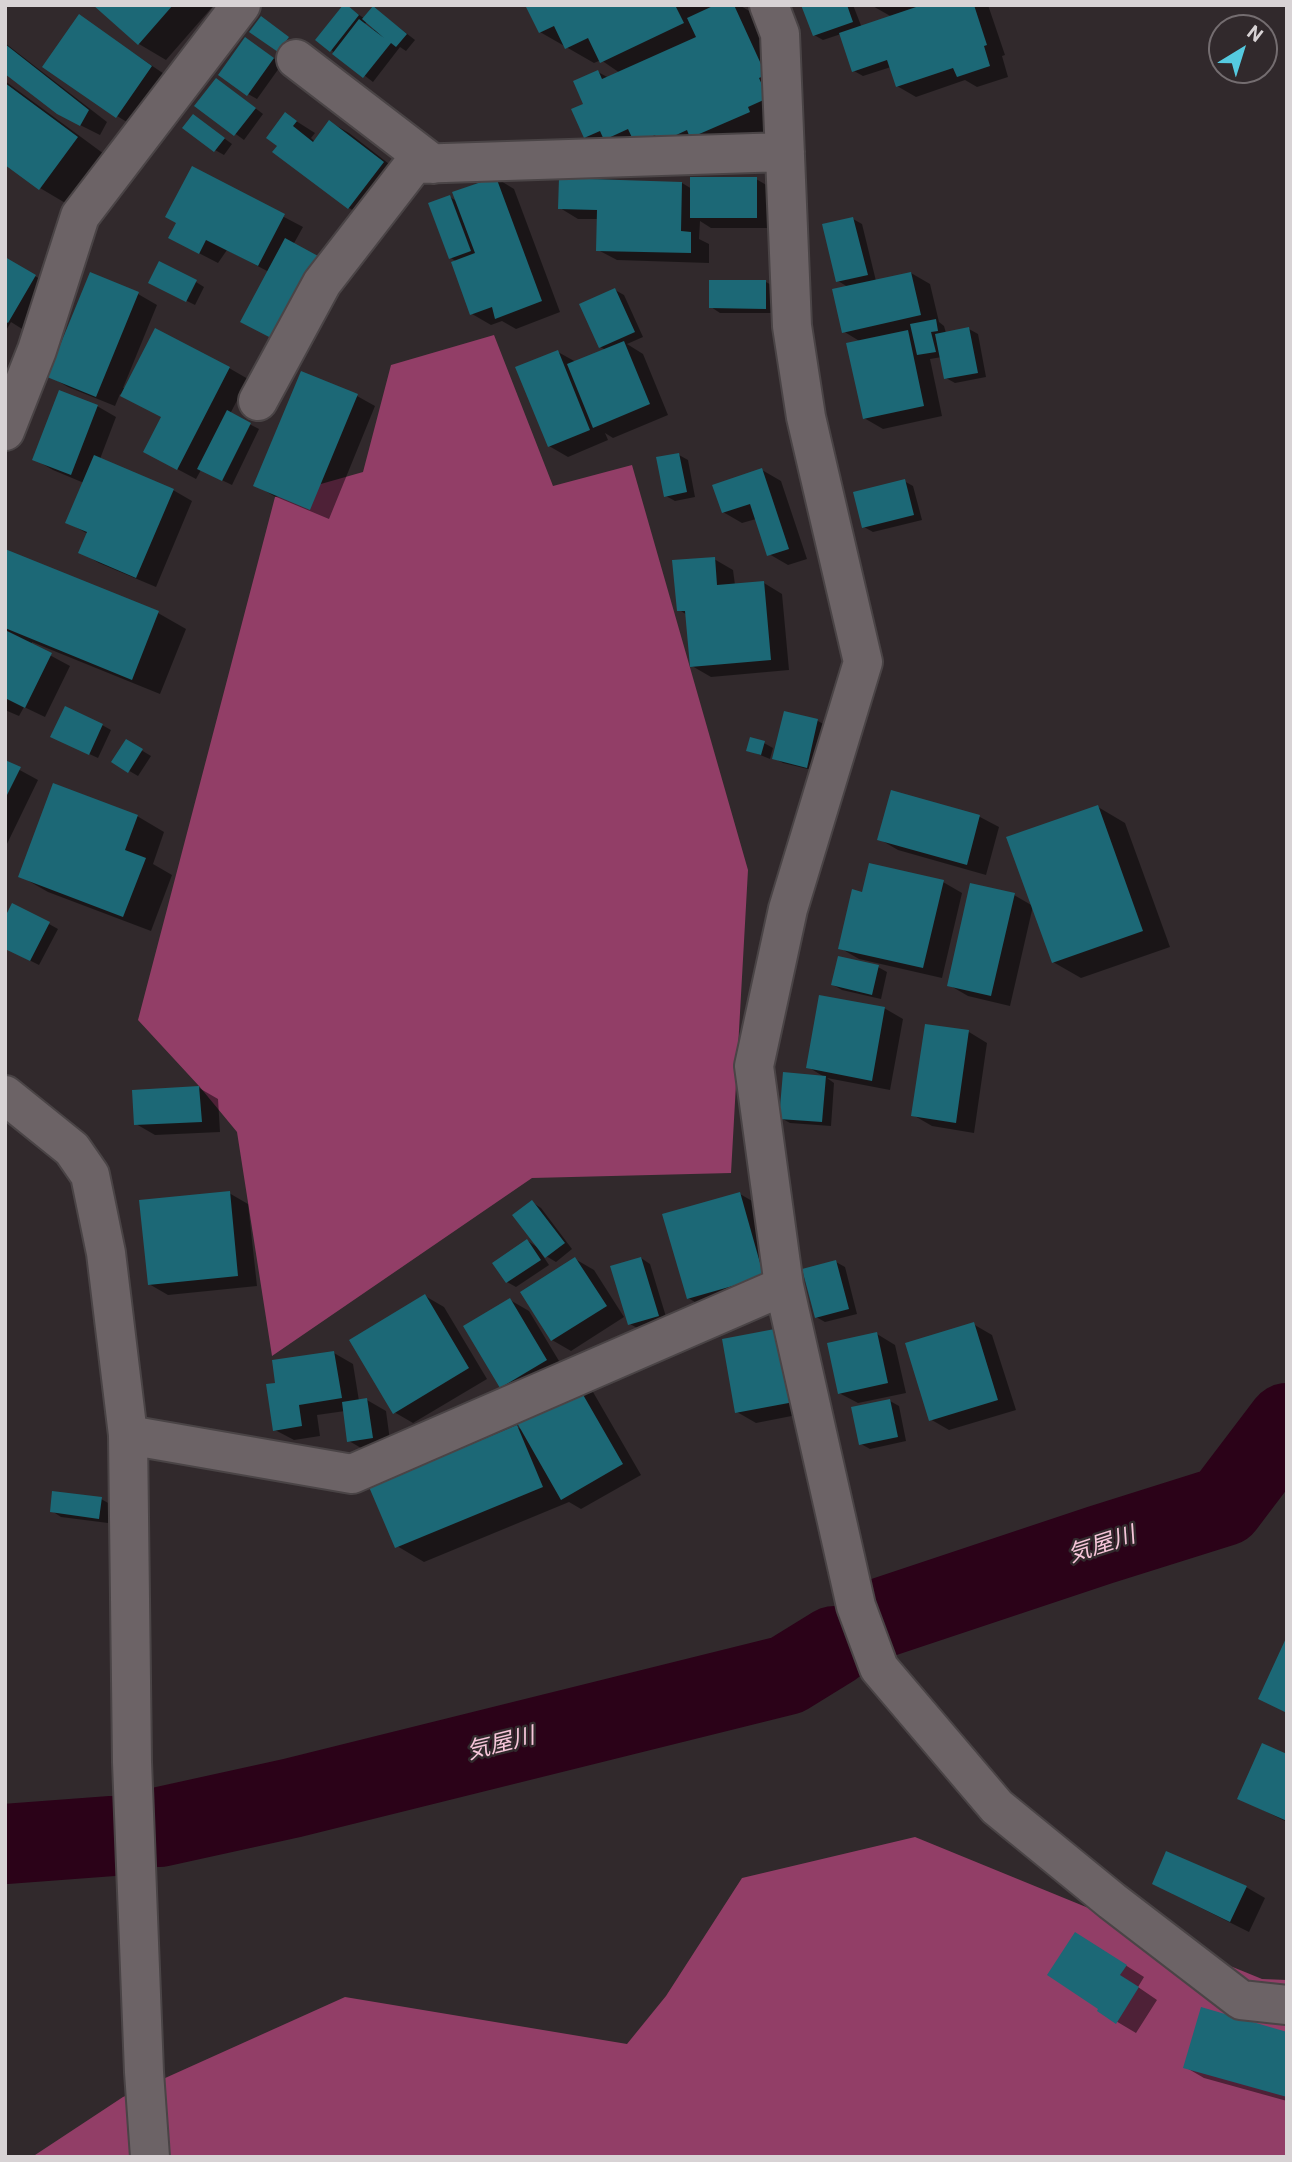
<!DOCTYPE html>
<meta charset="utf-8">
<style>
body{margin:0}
#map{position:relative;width:1292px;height:2162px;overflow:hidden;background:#31292c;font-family:Roboto,sans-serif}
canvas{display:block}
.frame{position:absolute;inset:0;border:7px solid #d8d3d5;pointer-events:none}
.north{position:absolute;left:1208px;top:14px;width:70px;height:70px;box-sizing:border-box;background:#31292c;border:2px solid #746d70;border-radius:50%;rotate:38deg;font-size:19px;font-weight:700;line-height:28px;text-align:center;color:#d8d3d5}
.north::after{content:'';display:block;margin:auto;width:24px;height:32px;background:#55cae0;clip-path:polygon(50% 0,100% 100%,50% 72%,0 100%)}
</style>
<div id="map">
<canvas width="1292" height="2162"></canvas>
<div class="frame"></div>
<div class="north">N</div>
</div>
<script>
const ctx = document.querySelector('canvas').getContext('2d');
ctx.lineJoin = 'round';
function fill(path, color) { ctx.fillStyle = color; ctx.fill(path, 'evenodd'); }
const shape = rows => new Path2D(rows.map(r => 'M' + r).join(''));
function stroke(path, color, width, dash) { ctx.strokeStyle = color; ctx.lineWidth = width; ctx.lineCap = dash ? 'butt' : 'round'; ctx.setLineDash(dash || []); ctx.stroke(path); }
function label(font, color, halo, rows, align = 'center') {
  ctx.font = font + ' Roboto,"Noto Sans JP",sans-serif'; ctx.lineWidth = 5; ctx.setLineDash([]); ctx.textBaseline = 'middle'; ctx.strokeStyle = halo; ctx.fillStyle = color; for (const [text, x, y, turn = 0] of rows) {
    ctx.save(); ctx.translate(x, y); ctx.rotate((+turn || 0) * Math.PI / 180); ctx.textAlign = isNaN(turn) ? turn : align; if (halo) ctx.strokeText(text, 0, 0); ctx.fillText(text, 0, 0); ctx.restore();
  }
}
fill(shape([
 [494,335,553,486,632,465,748,870,731,1173,532,1178,272,1356,237,1132,199,1086,138,1020,275,497,363,472,391,365],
 [915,1837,1262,1979,1287,1980,1287,2157,32,2157,123,2097,345,1997,627,2044,666,1996,742,1878]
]), '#923e67');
fill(shape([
 [96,5,214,5,166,60,139,44],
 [345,5,365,19,374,8,415,40,406,51,400,47,373,82,318,40],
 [367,21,375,29,374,30,365,24],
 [527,5,739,5,758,16,777,128,719,153,613,153,585,137,585,105,598,72,609,78,620,73,601,60,594,63,540,32],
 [803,5,853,5,862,28,892,17,871,5,988,5,1005,55,1002,56,1008,77,977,87,965,80,916,97,897,86,891,67,863,76,854,71,841,34,823,40,814,35],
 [79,16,170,78,135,127,117,116],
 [5,43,107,122,100,135,78,124,5,73],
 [255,45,282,64,257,99,248,94],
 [5,81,104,154,67,204,40,188,5,163],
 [225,85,263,114,244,140,197,106],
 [285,114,315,133,311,138,315,142,330,122,349,133,402,174,368,219,349,208,280,145],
 [202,122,232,144,224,155,215,150],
 [193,169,303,227,293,245,335,268,269,272,227,250,218,263,189,248,178,223],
 [496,178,514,189,560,312,516,329,502,321,491,325,472,314,457,262,451,258,450,197,458,202],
 [756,179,775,190,776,228,711,228,700,221,699,239,709,244,709,263,617,260,598,250,599,219,578,219,560,208,682,183,692,189],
 [853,219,862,224,876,281,911,273,930,284,939,322,944,326,946,333,969,329,978,334,986,377,955,383,946,378,942,357,930,359,942,416,883,429,864,418,861,342,843,331,848,287,838,281],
 [5,259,54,287,27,332,11,322,5,332],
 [196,282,204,287,195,305,159,287],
 [766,282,775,287,775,313,720,313,711,307],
 [615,290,624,295,643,337,627,344,643,354,668,415,613,438,605,433,608,440,568,457,549,446,558,352,576,362,606,350,600,347],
 [138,294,157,305,123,388,229,368,248,379,230,414,259,429,232,485,201,470,196,479,164,462,163,417,120,394,115,406,68,387,49,376],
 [357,396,375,406,329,519,274,496,255,485],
 [97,406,116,417,100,459,173,490,192,501,156,587,99,563,80,552,88,534,67,522,84,483,53,470,34,459],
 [679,455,688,460,695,497,675,501,666,496],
 [762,470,781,481,807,559,788,565,769,554,756,519,742,523,723,512],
 [904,481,913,486,922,520,873,532,864,527],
 [5,551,158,613,186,629,160,694,32,642,31,645,70,666,45,717,24,707,19,716,5,710],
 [714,559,733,570,735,585,764,583,782,594,789,670,711,677,692,666,687,615,678,609],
 [785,713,818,721,827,726,816,771,783,763,774,758],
 [102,725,111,730,98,758,61,741],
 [126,741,151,756,138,776,114,762],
 [764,743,773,748,770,759,748,750],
 [5,762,38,780,5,848],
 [892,792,980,817,999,827,986,875,898,850,879,839],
 [1098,807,1125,823,1170,947,1081,978,1053,962],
 [137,816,164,832,153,864,172,875,151,931,48,892,20,876],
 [943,882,962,893,942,978,859,959,840,948],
 [1014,895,1033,906,1010,1006,968,996,949,985],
 [49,924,58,929,39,965,5,948],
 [878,967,887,972,881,999,842,990,833,985],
 [884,1008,903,1019,890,1090,827,1078,834,1083,831,1126,790,1123,781,1118,784,1074,826,1078,808,1067],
 [969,1032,987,1043,974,1133,932,1126,913,1115],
 [199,1088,218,1099,220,1132,155,1135,136,1124],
 [229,1193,248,1204,257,1286,168,1295,149,1284],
 [740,1194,759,1205,782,1288,707,1309,688,1298],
 [532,1202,541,1208,572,1249,556,1262,541,1253,549,1265,516,1287,507,1282,528,1241,540,1249],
 [641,1258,650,1264,667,1320,639,1329,630,1324],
 [575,1259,594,1270,624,1317,571,1351,552,1340],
 [836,1262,845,1267,857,1314,825,1322,816,1317],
 [425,1296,444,1307,487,1379,413,1423,394,1412],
 [510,1300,529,1311,565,1371,520,1398,501,1387],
 [973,1324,992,1335,1016,1410,949,1430,930,1419],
 [780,1330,812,1412,756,1423,737,1412],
 [877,1334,895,1345,906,1393,858,1403,839,1393],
 [334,1353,353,1364,359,1401,367,1400,386,1411,391,1448,368,1452,349,1441,345,1411,317,1415,320,1436,294,1440,275,1430,277,1385],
 [574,1381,593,1392,641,1475,581,1509,569,1502,424,1562,397,1546,517,1427,524,1431],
 [890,1401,899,1406,906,1441,870,1449,861,1444],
 [101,1499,110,1504,108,1523,61,1517,52,1511],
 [1287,1756,1287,1822,1239,1798],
 [1246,1887,1265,1898,1249,1932,1173,1894],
 [1094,1945,1144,1977,1138,1987,1157,2000,1136,2033,1099,2011],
 [1287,2034,1287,2101,1204,2078,1185,2067]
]), '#0007');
stroke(shape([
 [881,1618,1100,1545,1224,1506,1287,1423],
 [160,1827,292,1798,787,1675,834,1646],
 [5,1844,112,1836]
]), '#2b0218', 80);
fill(shape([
 [93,5,173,5,138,45],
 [343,5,347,5,359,15,330,52,315,40],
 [525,5,675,5,684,23,600,63,588,38,565,49,554,26,539,33],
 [715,5,734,5,766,75,759,78,768,98,748,107,750,112,690,138,687,130,659,143,655,135,635,144,628,129,604,140,600,131,584,138,571,109,583,104,573,81,598,70,602,79,696,37,687,18],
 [801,5,847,5,853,22,813,36],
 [922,5,974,5,987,45,984,46,990,66,957,77,953,68,896,87,887,60,852,72,839,33],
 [373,6,407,34,396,47,391,43,363,78,332,54,359,19,384,38,362,19],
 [79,14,152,66,116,118,42,67],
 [261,16,289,37,278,52,249,32],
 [245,37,274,58,247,96,218,75],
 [5,44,89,110,80,126,57,114,5,74],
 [216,78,256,108,234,136,194,106],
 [5,83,78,137,39,190,5,165],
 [285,112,297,121,293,126,313,142,329,120,384,162,348,209,272,152,277,146,266,138],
 [193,114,225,138,214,152,182,128],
 [192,166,285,214,258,266,206,240,199,254,168,238,176,223,165,217],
 [496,177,542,301,495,319,492,307,470,315,451,262,475,253,452,192],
 [690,177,757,177,757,218,690,218],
 [559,178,682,182,681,231,691,232,691,253,596,251,597,210,558,209],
 [450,195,471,251,449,259,428,203],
 [853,217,868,275,836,282,822,224],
 [285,238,318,256,273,339,240,322],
 [5,257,36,275,8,323,5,321],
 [159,261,197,280,186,302,148,283],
 [90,272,139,292,96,397,47,377],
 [911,272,921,315,842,333,832,289],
 [709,280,766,280,766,309,709,308],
 [615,288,635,332,599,348,579,304],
 [936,319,938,331,931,332,936,352,917,355,910,324],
 [969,327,978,373,944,379,935,334],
 [155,328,230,367,177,470,143,452,161,417,120,396],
 [908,330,924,406,863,419,846,343],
 [624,341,650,404,593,428,567,364],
 [558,350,590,430,548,447,515,367],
 [301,371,358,394,310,510,253,486],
 [59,390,98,405,71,475,32,460],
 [227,410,251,423,222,481,197,469],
 [679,453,687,492,664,497,656,457],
 [94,455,174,489,136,578,78,553,87,532,65,523],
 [762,468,789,549,767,556,750,504,722,513,712,485],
 [905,479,914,515,862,528,853,492],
 [5,549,159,611,132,680,5,628],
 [715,557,717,585,764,581,771,660,690,667,685,611,677,611,672,560],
 [5,630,52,653,25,708,5,698],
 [65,706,103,724,89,755,50,737],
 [784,711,818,719,807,768,772,759],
 [750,737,765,741,761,755,746,751],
 [126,739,143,749,128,773,111,762],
 [5,760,21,767,5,799],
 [53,783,138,815,125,850,146,858,123,917,18,877],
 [891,790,980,815,967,865,877,840],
 [1098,805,1143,931,1052,963,1006,837],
 [869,863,944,880,923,968,838,949,852,889,862,892],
 [970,883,1015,893,991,996,947,986],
 [12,903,50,922,30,961,5,949,5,917],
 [838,956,879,965,872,995,831,985],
 [819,995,885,1007,872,1081,806,1068],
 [925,1024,969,1030,956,1123,911,1116],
 [783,1072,826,1076,822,1122,779,1119],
 [199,1086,202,1122,134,1125,132,1090],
 [230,1191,238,1276,148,1285,139,1200],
 [740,1192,764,1277,687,1299,662,1214],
 [532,1200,565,1243,545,1258,512,1215],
 [527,1239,541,1260,506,1283,492,1263],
 [575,1257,607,1306,551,1341,520,1292],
 [641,1257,659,1316,628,1325,610,1266],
 [836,1260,849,1309,815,1318,802,1269],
 [425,1294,469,1368,393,1414,349,1340],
 [510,1298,547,1360,500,1388,463,1326],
 [974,1322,998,1400,929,1421,905,1343],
 [780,1328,794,1402,735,1413,722,1339],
 [877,1332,888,1383,838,1394,827,1343],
 [334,1351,342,1398,299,1405,302,1426,273,1431,266,1384,275,1383,272,1360],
 [574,1379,623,1464,561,1500,512,1414],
 [367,1398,373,1438,347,1442,342,1402],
 [890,1399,898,1437,859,1445,851,1407],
 [517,1425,543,1487,395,1548,369,1487],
 [52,1491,102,1497,99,1519,50,1512],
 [1287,1636,1287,1713,1258,1699],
 [1262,1743,1287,1754,1287,1821,1237,1799],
 [1166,1851,1247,1886,1230,1922,1152,1884],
 [1075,1932,1127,1965,1120,1975,1139,1987,1116,2024,1097,2011,1098,2009,1047,1975],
 [1201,2007,1287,2032,1287,2097,1183,2068]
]), '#1c6876');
const street = shape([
 [769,5,780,34,792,326,806,417,863,662,788,909,754,1066,784,1286,856,1606,879,1668,997,1807,1112,1901,1241,2000,1287,2005],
 [296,59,433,164],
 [258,401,322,283,414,164,785,152],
 [5,431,37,350,80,216,241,5],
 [5,1095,72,1149,90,1175,106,1253,128,1435,132,1762,144,2072,150,2157],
 [128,1435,352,1474,784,1286]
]);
stroke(street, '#4a4446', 42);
stroke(street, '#6c6366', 38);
label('italic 23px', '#f7c6da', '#31292c', [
 ["気屋川",1102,1546,-18],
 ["気屋川",501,1745,-14]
]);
</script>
